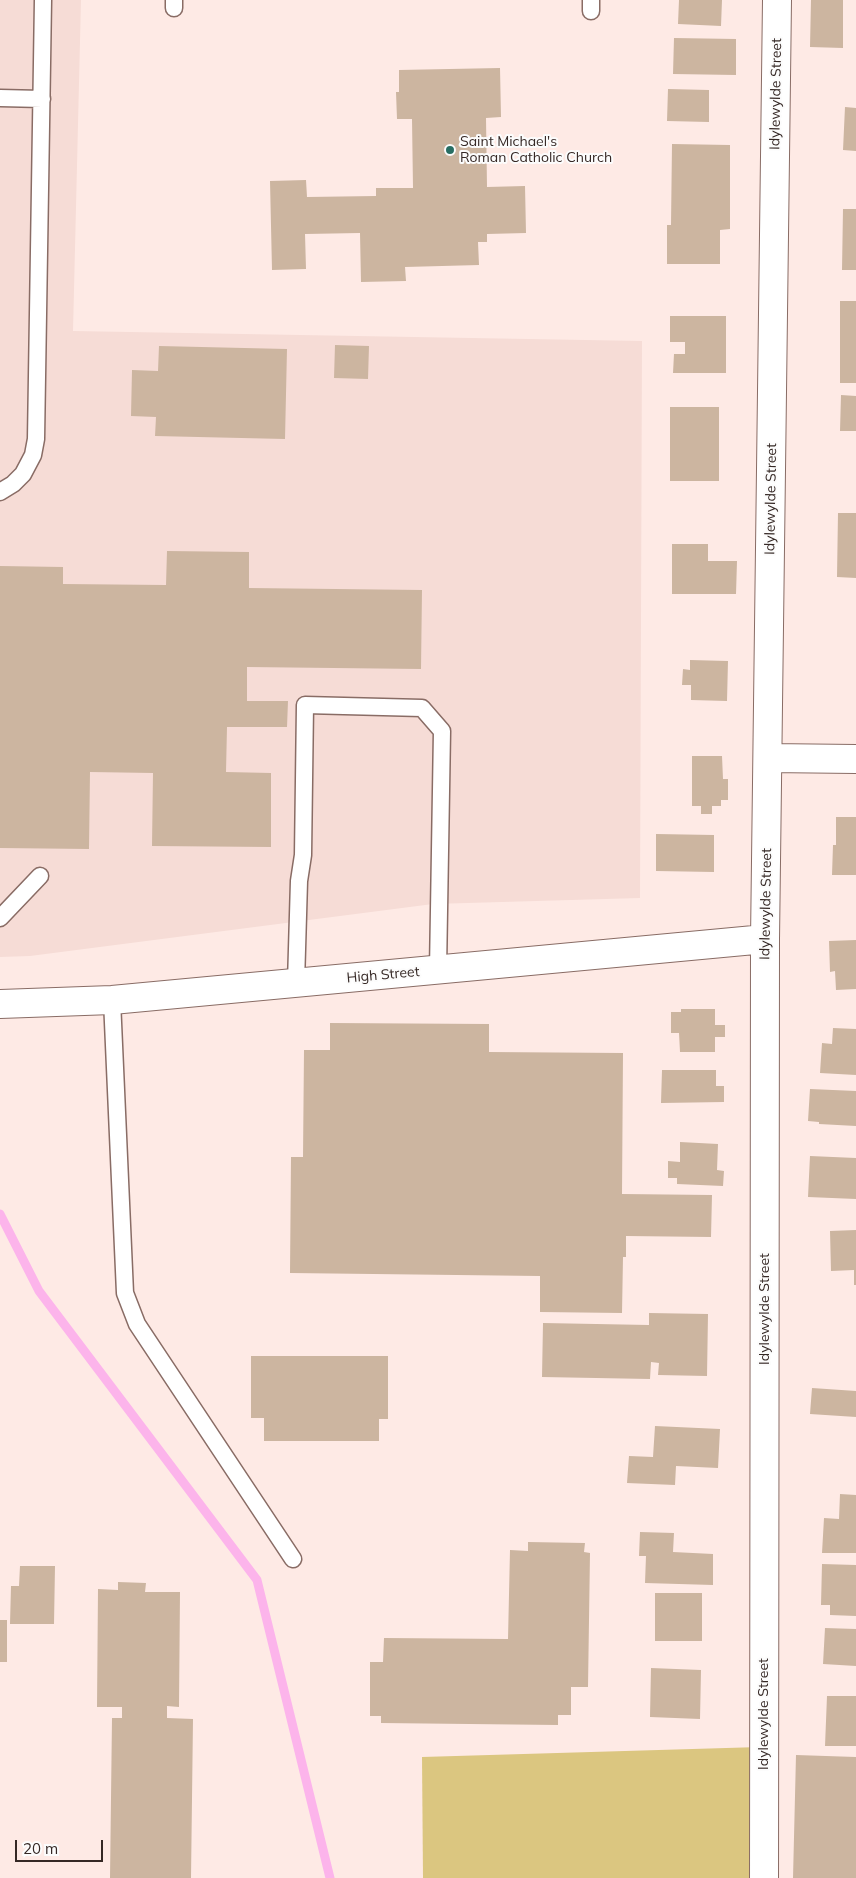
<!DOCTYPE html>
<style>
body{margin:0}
#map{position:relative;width:856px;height:1878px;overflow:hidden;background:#feeae5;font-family:Mulish,sans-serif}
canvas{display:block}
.scale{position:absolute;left:15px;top:1840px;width:88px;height:22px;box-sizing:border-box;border:2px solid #352825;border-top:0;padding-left:6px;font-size:15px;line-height:18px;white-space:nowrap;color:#352825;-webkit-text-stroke:4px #fcfcfc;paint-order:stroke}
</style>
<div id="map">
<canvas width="856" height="1878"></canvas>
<div class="scale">20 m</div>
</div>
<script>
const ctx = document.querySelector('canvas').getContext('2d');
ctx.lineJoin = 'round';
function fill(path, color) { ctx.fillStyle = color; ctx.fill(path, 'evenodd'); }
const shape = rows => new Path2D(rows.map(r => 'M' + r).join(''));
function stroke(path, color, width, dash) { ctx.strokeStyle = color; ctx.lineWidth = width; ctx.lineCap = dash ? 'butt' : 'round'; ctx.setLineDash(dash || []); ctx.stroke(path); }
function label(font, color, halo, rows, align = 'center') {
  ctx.font = font + ' Mulish,sans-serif'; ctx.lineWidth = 4; ctx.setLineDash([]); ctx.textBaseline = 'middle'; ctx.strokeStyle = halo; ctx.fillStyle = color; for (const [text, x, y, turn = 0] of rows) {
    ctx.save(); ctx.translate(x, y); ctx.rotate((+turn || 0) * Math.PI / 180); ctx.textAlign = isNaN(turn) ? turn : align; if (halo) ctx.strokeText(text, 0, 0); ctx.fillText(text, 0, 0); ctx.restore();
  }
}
fill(shape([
 [0,0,81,0,73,331,642,341,640,898,433,904,30,956,0,957]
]), '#f6dcd6');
fill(shape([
 [760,1747,766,1878,423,1878,422,1757]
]), '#dbc680');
stroke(shape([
 [0,1214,39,1291,257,1580,330,1878]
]), '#fcb4eb', 9);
fill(shape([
 [679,0,722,0,721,26,678,24],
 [811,0,843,0,843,48,810,47],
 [674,38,736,39,736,75,673,74],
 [500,68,501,117,486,118,487,187,525,186,526,233,487,234,487,242,478,242,479,265,405,267,406,281,361,282,360,233,305,234,306,269,272,270,270,181,306,180,307,197,376,196,376,188,413,188,412,119,397,119,396,92,399,92,399,70],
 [668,89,709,90,709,122,667,121],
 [845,107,856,108,856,151,843,150],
 [672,144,730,145,730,229,720,230,720,264,667,264,667,225,671,225],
 [843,209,856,209,856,270,842,270],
 [840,301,856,301,856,383,840,383],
 [670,316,726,316,726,373,673,373,674,354,685,354,685,342,670,342],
 [335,345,369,346,368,379,334,378],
 [159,346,287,349,285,439,155,436,156,417,131,416,132,370,158,371],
 [841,395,856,396,856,431,840,431],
 [670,407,719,407,719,481,670,481],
 [838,513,856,513,856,578,837,577],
 [672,544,708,544,708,561,737,561,736,594,672,594],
 [167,551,249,552,249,588,422,590,421,669,247,667,247,701,288,701,287,727,227,727,226,772,271,773,271,847,152,846,153,773,90,772,89,849,0,848,0,566,63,567,63,584,166,585],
 [690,660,728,661,727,701,691,700,691,685,682,685,683,669,690,670],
 [692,756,722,756,723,779,728,779,728,800,721,800,721,806,712,806,712,814,701,814,701,806,692,806],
 [836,817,856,817,856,875,832,875,833,845,836,845],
 [656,834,714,835,714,872,656,871],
 [856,940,856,989,836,990,835,971,830,972,829,941],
 [681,1009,715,1009,715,1025,725,1025,725,1037,715,1037,715,1052,680,1052,679,1033,671,1033,671,1012,681,1012],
 [330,1023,489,1024,489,1052,623,1053,622,1194,712,1195,711,1237,626,1236,626,1257,623,1257,622,1313,540,1312,540,1276,290,1273,291,1157,303,1157,304,1050,330,1050],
 [833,1028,856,1029,856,1075,820,1073,822,1043,832,1044],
 [662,1070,716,1070,716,1086,724,1086,724,1102,661,1103],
 [810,1089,856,1091,856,1126,819,1124,819,1122,808,1121],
 [680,1142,718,1144,717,1170,724,1171,723,1186,677,1184,677,1178,668,1178,668,1161,680,1162],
 [810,1156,856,1158,856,1199,808,1197],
 [856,1230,856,1285,854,1285,854,1270,831,1271,830,1231],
 [649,1313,708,1314,707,1376,658,1375,659,1363,651,1362,650,1379,542,1377,543,1323,649,1325],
 [251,1356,388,1356,388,1419,379,1419,379,1441,264,1441,264,1418,251,1418],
 [812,1388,856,1391,856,1417,810,1414],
 [655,1426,720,1429,718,1468,676,1466,675,1485,627,1483,629,1456,653,1457],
 [840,1494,856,1495,856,1553,822,1553,824,1518,839,1519],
 [640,1532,674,1533,673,1552,713,1554,713,1585,645,1583,646,1556,639,1556],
 [528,1542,585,1543,584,1552,590,1553,588,1687,571,1687,571,1715,558,1715,558,1725,381,1723,381,1716,370,1716,370,1662,383,1662,384,1638,508,1639,510,1550,528,1551],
 [822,1564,856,1565,856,1616,830,1615,830,1605,821,1605],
 [20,1566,55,1566,54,1624,10,1624,11,1586,19,1586],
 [118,1582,146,1583,145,1592,180,1592,179,1707,167,1706,167,1718,193,1719,191,1878,110,1878,112,1718,122,1718,122,1707,97,1707,98,1589,118,1590],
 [655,1593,702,1593,702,1641,655,1641],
 [0,1620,7,1620,7,1662,0,1662],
 [825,1628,856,1629,856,1666,823,1664],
 [651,1668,701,1670,700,1719,650,1717],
 [827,1696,856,1696,856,1746,825,1746],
 [796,1755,856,1757,856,1878,793,1878]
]), '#ccb5a0');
const service = shape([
 [174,8,174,0],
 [591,11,591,0],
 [0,98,42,99],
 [0,492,13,484,23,474,33,455,36,439,43,0],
 [0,918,40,876],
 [296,983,299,881,303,855,305,705,422,708,442,731,438,970],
 [112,1000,125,1293,137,1324,293,1559]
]);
const minor = shape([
 [768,749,769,758,856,759],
 [0,1004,112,1000,765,939],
 [764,1878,765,939,777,0]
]);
stroke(service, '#896c65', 19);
stroke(minor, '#896c65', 30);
stroke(service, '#fff', 16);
stroke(minor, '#fff', 28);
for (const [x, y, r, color] of [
 [450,150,5,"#286e63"]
]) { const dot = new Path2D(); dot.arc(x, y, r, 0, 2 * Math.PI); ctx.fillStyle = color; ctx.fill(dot); stroke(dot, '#fcfcfc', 2); }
label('14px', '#352825', '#fcfcfc', [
 ["Idylewylde Street",776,94,-89],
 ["Idylewylde Street",771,499,-89],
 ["Idylewylde Street",766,904,-89],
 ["High Street",383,975,-5],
 ["Idylewylde Street",765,1309,-90],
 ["Idylewylde Street",764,1714,-90]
]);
label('14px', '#352825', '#fcfcfc', [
 ["Saint Michael's",460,142],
 ["Roman Catholic Church",460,158]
], 'left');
</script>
